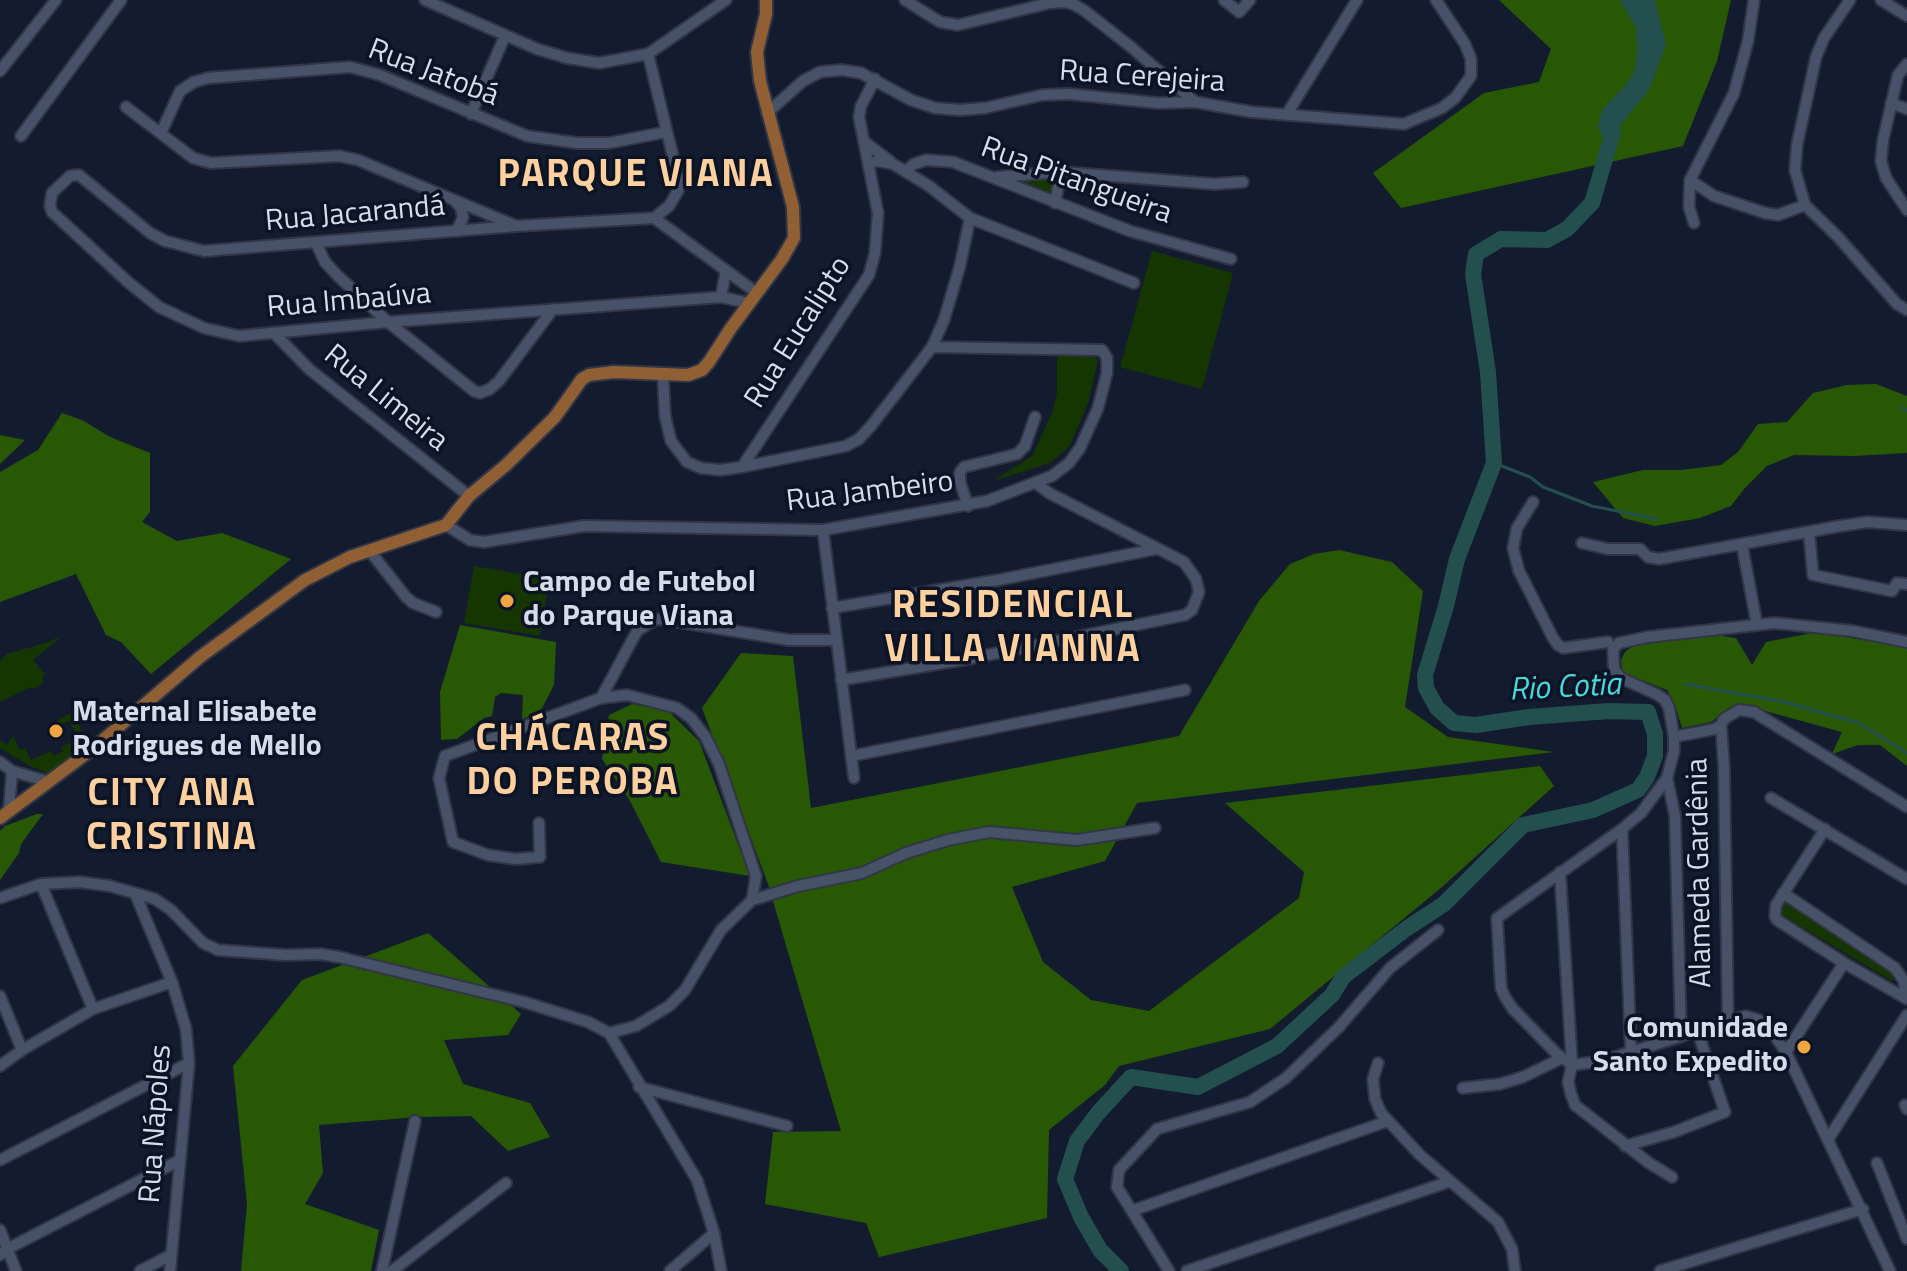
<!DOCTYPE html>
<meta charset="utf-8">
<style>
body{margin:0}
canvas{display:block;background:#131c2f}
</style>
<canvas width="1907" height="1271"></canvas>
<script>
const ctx = document.querySelector('canvas').getContext('2d');
ctx.lineJoin = 'round';
function fill(path, color) { ctx.fillStyle = color; ctx.fill(path, 'evenodd'); }
const shape = rows => new Path2D(rows.map(r => 'M' + r).join(''));
function stroke(path, color, width, dash) { ctx.strokeStyle = color; ctx.lineWidth = width; ctx.lineCap = dash ? 'butt' : 'round'; ctx.setLineDash(dash || []); ctx.stroke(path); }
function label(font, color, halo, rows, align = 'center') {
  ctx.font = font + ' "Titillium Web",sans-serif'; ctx.lineWidth = 7; ctx.setLineDash([]); ctx.textBaseline = 'middle'; ctx.strokeStyle = halo; ctx.fillStyle = color; for (const [text, x, y, turn = 0] of rows) {
    ctx.save(); ctx.translate(x, y); ctx.rotate((+turn || 0) * Math.PI / 180); ctx.textAlign = isNaN(turn) ? turn : align; if (halo) ctx.strokeText(text, 0, 0); ctx.fillText(text, 0, 0); ctx.restore();
  }
}
fill(shape([
 [1025,178,1051,178,1055,181,1052,196,1050,197,1023,183],
 [1152,251,1233,273,1202,389,1120,367],
 [1057,354,1092,354,1098,360,1088,404,1069,447,1050,463,993,481,1032,456,1052,413,1057,393],
 [474,566,549,579,540,636,464,623],
 [59,637,60,638,33,660,45,675,42,678,44,682,34,689,31,687,0,702,0,661,7,654,49,642],
 [72,713,91,747,51,775,28,765,0,748,0,740,7,745,13,736,20,750,25,748,31,760,51,751,54,756,63,751,61,747,79,738,69,721,59,725,57,720],
 [1784,899,1898,975,1892,981,1778,913]
]), '#153600');
fill(shape([
 [1499,0,1731,0,1717,61,1683,146,1401,208,1373,173,1484,93,1539,82,1551,49],
 [1876,384,1907,396,1907,453,1853,456,1794,455,1767,466,1744,489,1731,506,1700,518,1655,526,1623,518,1593,482,1643,470,1681,470,1721,465,1738,452,1758,424,1787,422,1813,393,1847,385],
 [62,413,82,420,110,437,150,453,150,512,142,522,177,541,222,533,291,559,151,674,121,642,106,635,76,574,0,602,0,472,38,450],
 [0,435,25,440,0,464],
 [1339,550,1392,562,1423,591,1405,707,1448,737,1554,752,1137,803,1105,861,1012,887,1043,962,1091,1000,1149,1011,1299,898,1304,872,1225,803,1540,766,1554,786,1442,887,1270,1029,1119,1066,1105,1085,1049,1130,1047,1218,879,1257,866,1223,765,1204,773,1132,841,1131,767,881,702,708,741,653,793,656,811,808,1179,736,1259,601,1290,564,1314,554],
 [460,625,556,642,554,685,540,712,522,719,523,695,501,693,495,697,492,716,484,718,457,739,441,740,440,692],
 [1817,632,1907,648,1907,766,1880,745,1858,745,1832,754,1842,732,1747,706,1729,708,1711,722,1682,728,1675,704,1667,690,1626,674,1622,669,1621,660,1625,652,1633,646,1709,634,1736,638,1752,665,1766,642],
 [632,704,668,711,699,741,750,876,661,862,629,799,602,759,609,715],
 [37,814,43,814,21,844,19,853,0,880,0,831,5,826],
 [428,933,521,1014,508,1035,444,1040,463,1084,530,1103,550,1137,508,1151,471,1116,418,1117,319,1125,323,1173,305,1204,379,1230,371,1271,241,1271,247,1204,233,1066,302,980]
]), '#285803');
fill(shape([
 [1620,0,1655,0,1666,45,1649,90,1623,122,1607,150,1598,126,1602,110,1624,87,1634,72,1637,53,1636,28]
]), '#234f4f');
stroke(shape([
 [1900,408,1907,410],
 [1494,463,1530,477,1543,487,1592,506,1657,519],
 [1685,684,1785,702,1859,723,1907,753]
]), '#234f4f', 3);
stroke(shape([
 [1121,1271,1100,1250,1081,1217,1065,1179,1077,1141,1098,1113,1131,1077,1198,1087,1277,1046,1332,995,1343,977,1406,929,1444,904,1523,825,1593,810,1638,790,1647,777,1655,756,1655,734,1648,712,1609,711,1529,717,1476,725,1454,723,1437,708,1426,688,1425,675,1446,606,1457,559,1494,463,1488,372,1473,274,1476,254,1501,239,1547,240,1567,229,1592,203,1613,132]
]), '#234f4f', 16);
const minor = shape([
 [425,0,537,49,567,58,599,63,648,54,726,0],
 [905,0,940,22,958,25,1050,3,1064,2,1073,4,1085,11,1131,47,1195,102],
 [1224,0,1239,12,1250,0],
 [1850,0,1824,38,1816,57,1797,145,1795,170,1805,205,1838,237,1897,304,1907,310],
 [1881,0,1907,16],
 [648,54,679,181,678,191,669,206,654,218,516,226,204,251,165,241,150,233,79,175,70,176,52,193,50,206,52,212,128,282,159,307,204,328,239,336,388,322,721,297,749,303],
 [1907,64,1898,75,1883,140,1881,161,1886,178,1907,210],
 [0,71,56,0],
 [1891,103,1907,109],
 [126,107,193,158,211,163,339,156,358,160,514,225],
 [767,113,803,81,820,72,842,70,861,73,911,100,935,108,960,110,985,108,1042,95,1069,94,1158,103,1195,102,1252,112,1404,124,1442,108,1455,98,1471,76,1471,59,1465,44,1436,0],
 [471,114,505,36],
 [1287,114,1357,0],
 [161,133,180,91,194,82,208,78,350,67,380,75,527,136,577,143,609,143,666,132],
 [21,136,121,0],
 [865,142,891,162],
 [870,163,878,161,893,164,929,186,970,218,1134,283],
 [906,171,914,164,926,160,953,162,1130,231,1231,259],
 [997,177,1061,172,1214,184,1243,182],
 [1690,180,1714,196,1765,213,1778,215,1805,205],
 [455,201,461,208,463,217,457,231],
 [1055,203,1061,172],
 [654,218,757,293],
 [1694,223,1689,207,1690,180,1734,93,1748,41,1754,0],
 [316,243,325,262,338,276,388,322,474,391,480,393,490,389,499,381,553,309],
 [721,297,726,270],
 [275,334,309,369,469,496],
 [663,375,665,416,671,441,687,462,701,468,720,470,742,467,846,446,859,439,871,426,932,347,944,320,960,266,970,218],
 [742,467,869,275,875,253,878,213,859,117,861,106,875,79],
 [1533,502,1517,528,1513,548,1519,571,1553,638,1558,645,1563,648,1608,642],
 [968,506,960,482,960,472,964,467,1017,454,1025,446,1035,417],
 [446,525,470,540,484,542,584,526,823,530,987,501,1052,476,1069,463,1080,448,1098,408,1107,373,1107,358,1102,350,932,347],
 [823,530,854,778],
 [1809,532,1813,575,1892,591,1897,583,1907,584],
 [1582,543,1608,549,1640,549,1648,557,1659,559,1840,526,1868,522,1907,525],
 [1742,545,1757,625],
 [369,550,406,597,413,603,436,612],
 [832,608,998,580,1156,549],
 [841,680,973,658,1185,615,1192,610,1199,592,1196,579,1184,562,1049,493,1037,484],
 [601,698,637,631,654,620,661,619,789,640,836,640],
 [1721,725,1724,768,1728,1021],
 [1674,737,1715,729,1721,725,1724,719,1739,710,1754,712,1907,807],
 [851,756,1185,690],
 [0,762,12,771,49,782],
 [1667,778,1675,816,1681,1035],
 [1771,798,1907,879],
 [9,810,12,771],
 [539,823,540,857,515,859,488,855,453,842,439,778,445,756,601,698,627,695,677,708,691,718,705,736,719,764,756,876,752,900],
 [1622,829,1631,1053],
 [1825,829,1776,905,1775,916,1777,920,1844,963,1907,999],
 [1560,872,1572,1065,1568,1082,1571,1094,1575,1105,1649,1163,1672,1177],
 [41,884,93,1009],
 [135,893,172,982,186,1029,189,1063,170,1271],
 [1783,893,1895,968,1904,981,1905,997],
 [0,898,41,884,79,882,110,886,155,899,171,910,203,943,218,950,286,955,320,954,339,957,524,1002,588,1022,609,1033,636,1026,669,1006,685,990,721,930,752,900,798,886,862,873,906,853,948,840,989,832,1077,840,1155,828],
 [0,996,22,1050],
 [609,1033,697,1180,714,1233,721,1271],
 [1786,1052,1844,963],
 [1378,1063,1373,1079,1375,1099,1381,1113,1420,1155,1498,1222,1512,1249,1515,1271],
 [1572,1065,1557,1054,1513,1009,1505,997,1501,988,1497,918,1622,829,1641,813,1667,778,1674,751,1674,737,1669,708,1665,700,1658,695,1621,678,1614,669,1613,649,1619,643,1647,637,1775,623,1853,631,1907,642],
 [1572,1065,1602,1061,1746,1016,1765,1022,1786,1052,1890,1271],
 [0,1066,22,1050,93,1009,172,982],
 [639,1087,787,1126],
 [1463,1088,1500,1084,1523,1077,1562,1058],
 [1905,1105,1907,1109],
 [1829,1138,1907,1015],
 [1625,1146,1674,1132,1725,1112,1697,1030],
 [0,1160,189,1063],
 [1877,1163,1907,1239],
 [1134,1210,1388,1121],
 [0,1230,16,1271],
 [0,1255,7,1249,180,1160],
 [140,1271,171,1255],
 [382,1271,415,1121],
 [392,1271,506,1183],
 [670,1271,714,1233],
 [1169,1271,1117,1187,1119,1170,1157,1129,1250,1102,1286,1078,1339,1027,1390,968,1438,930],
 [1187,1271,1448,1182],
 [1660,1271,1863,1209]
]);
const major = shape([
 [0,818,95,747,200,657,305,580,350,557,446,525,469,496,506,465,555,417,582,379,589,375,614,372,688,375,702,370,709,362,731,328,782,259,794,238,793,207,760,81,757,52,766,14,766,0]
]);
stroke(minor, '#313545', 14);
stroke(major, '#313545', 16);
stroke(minor, '#475268', 10);
stroke(major, '#905f33', 12);
for (const [x, y, r, color] of [
 [507,601,8,"#f1a540"],
 [56,731,8,"#f1a540"],
 [1804,1047,8,"#f1a540"]
]) { const dot = new Path2D(); dot.arc(x, y, r, 0, 2 * Math.PI); ctx.fillStyle = color; ctx.fill(dot); stroke(dot, '#0b1325', 3); }
label('30px', '#d6ddea', '#0b1325', [
 ["Rua Jatobá",433,74,21],
 ["Rua Cerejeira",1142,78,4],
 ["Rua Pitangueira",1076,182,20],
 ["Rua Jacarandá",355,215,-5],
 ["Rua Imbaúva",349,302,-5],
 ["Rua Eucalipto",799,333,-58],
 ["Rua Limeira",385,399,39],
 ["Rua Jambeiro",870,493,-7],
 ["Alameda Gardênia",1701,873,-91],
 ["Rua Nápoles",157,1124,-86]
]);
label('bold 30px', '#d6ddea', '#0b1325', [
 ["Campo de Futebol",523,584],
 ["do Parque Viana",523,618],
 ["Maternal Elisabete",72,714],
 ["Rodrigues de Mello",72,748],
 ["Comunidade",1788,1030,"right"],
 ["Santo Expedito",1788,1064,"right"]
], 'left');
label('italic 32px', '#49d9db', '#0b1325', [
 ["Rio Cotia",1565,689,-3]
]);
ctx.letterSpacing = '2px';
label('bold 38px', '#fcd19f', '#0b1325', [
 ["PARQUE VIANA",636,177],
 ["RESIDENCIAL",1013,608],
 ["VILLA VIANNA",1013,652],
 ["CHÁCARAS",573,741],
 ["DO PEROBA",573,785],
 ["CITY ANA",172,796],
 ["CRISTINA",172,840]
]);
ctx.letterSpacing = '0px';
</script>
